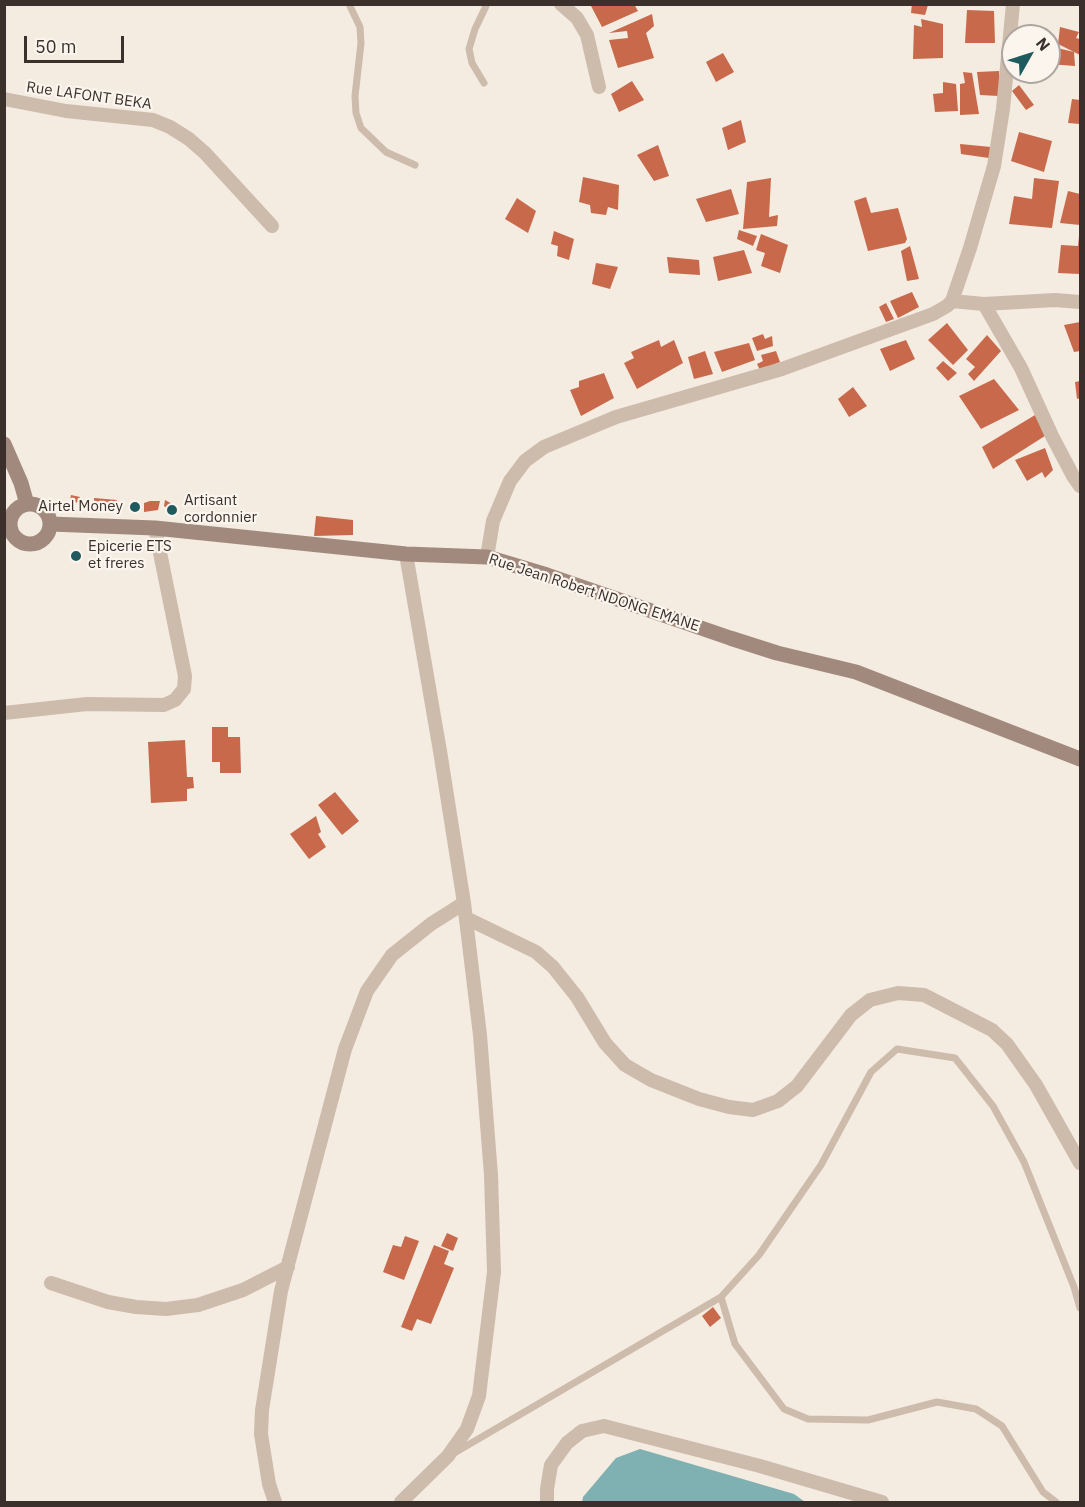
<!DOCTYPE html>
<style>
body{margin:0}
#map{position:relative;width:1085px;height:1507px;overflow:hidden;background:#f4ebe1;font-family:"IBM Plex Sans",sans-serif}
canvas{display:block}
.frame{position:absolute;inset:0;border:6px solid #3b302b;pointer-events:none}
.north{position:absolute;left:1001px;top:24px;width:60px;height:60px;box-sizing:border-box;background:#fbf5ee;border:2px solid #aea6a0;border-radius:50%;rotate:51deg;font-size:16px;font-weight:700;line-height:24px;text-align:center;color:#3b302b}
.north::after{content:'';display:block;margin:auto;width:21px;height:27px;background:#1f5a5e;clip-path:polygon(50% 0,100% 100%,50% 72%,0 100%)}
.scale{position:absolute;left:24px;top:36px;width:100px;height:27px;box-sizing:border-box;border:3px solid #3b302b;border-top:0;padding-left:8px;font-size:18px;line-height:21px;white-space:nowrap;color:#3b302b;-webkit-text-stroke:4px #fbf5ee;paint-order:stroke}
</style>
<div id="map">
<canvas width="1085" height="1507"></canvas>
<div class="frame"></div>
<div class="north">N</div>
<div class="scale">50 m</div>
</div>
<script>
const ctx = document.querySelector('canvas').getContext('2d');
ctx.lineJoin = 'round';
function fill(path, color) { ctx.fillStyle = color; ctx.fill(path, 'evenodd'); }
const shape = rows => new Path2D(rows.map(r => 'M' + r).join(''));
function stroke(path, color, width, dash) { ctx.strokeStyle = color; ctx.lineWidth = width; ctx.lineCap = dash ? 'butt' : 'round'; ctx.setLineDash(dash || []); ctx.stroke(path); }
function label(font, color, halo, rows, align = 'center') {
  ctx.font = font + ' "IBM Plex Sans",sans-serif'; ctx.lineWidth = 4.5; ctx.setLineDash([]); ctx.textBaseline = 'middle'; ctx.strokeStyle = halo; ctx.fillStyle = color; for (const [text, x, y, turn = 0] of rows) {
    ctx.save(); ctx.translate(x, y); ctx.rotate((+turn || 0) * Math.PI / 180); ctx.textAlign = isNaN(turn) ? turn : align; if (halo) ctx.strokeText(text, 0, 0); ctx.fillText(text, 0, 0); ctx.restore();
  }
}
fill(shape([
 [640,1449,794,1494,805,1502,582,1502,583,1497,616,1458]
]), '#7fb0b2');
fill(shape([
 [590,4,634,4,638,11,602,27],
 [912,4,928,5,925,15,911,13],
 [967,10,994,11,995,43,965,43],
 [652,14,654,26,646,33,654,58,618,68,609,40,628,38,627,31,609,33],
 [921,19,943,24,943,58,913,59,914,25,922,27],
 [1060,27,1079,32,1076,38,1080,39,1080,55,1074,52,1075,66,1049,64,1049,46,1074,52,1058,44],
 [723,53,734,72,716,82,706,62],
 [999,71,999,96,980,95,977,72],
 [963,72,972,73,979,114,960,115,960,84,965,83],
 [632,81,644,100,619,112,611,94],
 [943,82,956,84,958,111,935,112,933,94,943,93],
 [1019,85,1034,105,1026,110,1012,91],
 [1072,99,1080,100,1080,124,1068,123],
 [741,120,746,142,728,150,722,128],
 [1019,132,1052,141,1044,172,1011,161],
 [960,144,991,147,989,158,961,154],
 [658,145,669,176,654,181,637,155],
 [583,177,619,185,618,210,608,207,606,215,591,213,590,205,579,202],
 [771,178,769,217,778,215,777,226,743,229,747,182],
 [1034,178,1059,181,1052,228,1009,224,1014,196,1032,199],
 [731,189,739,214,706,222,696,199],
 [1068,191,1080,194,1080,225,1060,223],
 [866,197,871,213,898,208,907,239,905,243,868,251,854,201],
 [517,198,536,211,528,233,505,219],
 [739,230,757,236,753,246,737,239],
 [554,231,574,239,569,260,557,256,558,246,551,244],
 [761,234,788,245,780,273,761,266,765,253,756,250],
 [1079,236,1080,274,1058,273,1061,245,1078,246],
 [910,246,919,279,907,281,901,251],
 [744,250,752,273,718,281,713,257],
 [667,257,699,260,700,275,669,273],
 [596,263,618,267,610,289,592,284],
 [912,292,919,307,898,318,890,301],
 [886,303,894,319,886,322,879,307],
 [1080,322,1080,351,1074,352,1064,325],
 [947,323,968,350,953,365,928,340],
 [763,334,765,339,772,336,773,346,757,351,752,338],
 [987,335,1001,351,974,381,968,374,975,367,966,359],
 [659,340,661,347,674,340,683,363,637,389,624,363,634,358,631,352],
 [906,340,915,359,890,371,880,349],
 [749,343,755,360,722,372,714,352],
 [705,351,713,374,694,379,688,357],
 [776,351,780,362,760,370,757,364,763,361,761,355],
 [943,361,957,373,948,381,936,368],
 [604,373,614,398,581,416,570,390,579,387,579,381],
 [994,379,1019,410,981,429,959,396],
 [1080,381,1080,398,1077,399,1075,382],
 [853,387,867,406,849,417,838,399],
 [1035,415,1048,434,993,469,982,447],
 [1045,448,1053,470,1045,478,1042,472,1027,481,1015,460],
 [71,495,80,497,79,503,70,501],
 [94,498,117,500,118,508,94,505],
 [165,500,176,506,173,513,164,506],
 [150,501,160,501,158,510,144,512,144,503],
 [131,503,141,503,140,511,131,511],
 [316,516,353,520,353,535,314,536],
 [212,727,228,727,228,737,240,737,241,773,220,773,220,762,212,762],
 [185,740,187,777,193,777,194,788,187,789,187,801,151,803,148,742],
 [335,792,359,821,342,835,318,805],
 [316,816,321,832,318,834,326,847,309,859,290,834],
 [447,1233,458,1238,453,1251,441,1246],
 [405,1236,419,1241,404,1280,383,1272,393,1245,401,1247],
 [434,1245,449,1251,444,1264,454,1268,431,1324,417,1319,412,1331,401,1327],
 [713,1307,721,1318,710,1327,702,1316]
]), '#c8694b');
stroke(shape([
 [349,4,360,27,361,43,355,96,356,113,361,128,386,152,415,165],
 [484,83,472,63,469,49,475,29,487,4],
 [721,1297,735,1344,784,1409,808,1419,868,1420,937,1402,976,1409,1002,1426,1043,1492,1056,1502],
 [456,1452,721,1297,759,1255,821,1165,871,1072,897,1049,955,1058,993,1106,1024,1162,1074,1287,1080,1308]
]), '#cdbbac', 7);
stroke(shape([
 [561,4,577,18,587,35,599,87],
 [4,99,66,111,153,120,170,127,189,139,205,153,272,226],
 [952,301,984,304,1055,300,1080,302],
 [984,304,1021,368,1052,436,1073,476,1080,486],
 [4,519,10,520],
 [487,557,493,521,510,481,525,461,544,447,616,417,782,369,933,314,947,306,952,301,970,248,994,166,1003,109,1013,4],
 [4,713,87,704,164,705,175,700,184,689,185,676,155,528],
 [466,918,536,952,553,967,577,997,605,1043,625,1065,651,1080,699,1099,729,1107,753,1110,778,1101,797,1086,851,1015,870,1000,898,993,924,995,992,1030,1007,1044,1036,1085,1080,1163],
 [51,1283,108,1302,136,1307,166,1309,198,1305,243,1290,288,1267],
 [275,1502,269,1484,261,1434,262,1410,281,1291,345,1049,367,991,392,955,431,924,464,903],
 [401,1502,448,1456,467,1429,479,1396,494,1272,491,1175,480,1035,464,903,440,751,406,554],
 [547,1502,547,1489,551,1465,567,1443,582,1431,604,1426,760,1466,882,1502]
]), '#cdbbac', 14);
stroke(shape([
 [4,444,21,483,27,504],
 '10 524a20 20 0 1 1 40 0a20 20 0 1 1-40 0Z',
 [50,524,155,528,406,554,487,557,547,575,730,638,777,653,856,672,1080,759]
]), '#a18a7d', 15);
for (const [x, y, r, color] of [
 [135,507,6,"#1f5a5e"],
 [172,510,6,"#1f5a5e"],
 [76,556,6,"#1f5a5e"]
]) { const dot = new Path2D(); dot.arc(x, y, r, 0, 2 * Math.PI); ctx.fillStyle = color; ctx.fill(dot); stroke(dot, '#fbf5ee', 2); }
label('15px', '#3b302b', '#fbf5ee', [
 ["Rue LAFONT BEKA",89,96,8],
 ["Rue Jean Robert NDONG EMANE",594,593,18]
]);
label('15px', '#3b302b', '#fbf5ee', [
 ["Artisant",184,501],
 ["cordonnier",184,518],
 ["Airtel Money",123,507,"right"],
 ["Epicerie ETS",88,547],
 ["et freres",88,564]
], 'left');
</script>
